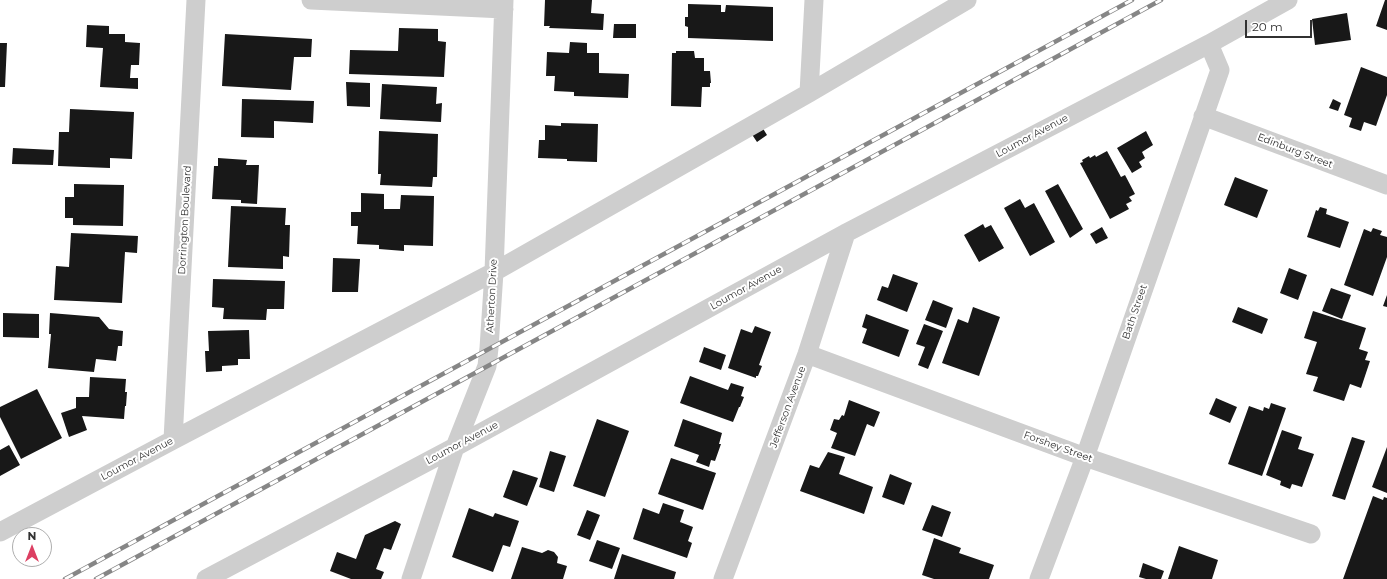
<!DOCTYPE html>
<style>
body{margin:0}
#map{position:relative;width:1387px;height:579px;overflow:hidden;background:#fff;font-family:Montserrat,sans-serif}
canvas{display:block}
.north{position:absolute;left:12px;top:527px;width:40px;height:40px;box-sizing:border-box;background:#fff;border:1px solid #adadad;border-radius:50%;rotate:0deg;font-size:11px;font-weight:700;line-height:16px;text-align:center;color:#313131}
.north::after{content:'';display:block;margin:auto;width:14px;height:18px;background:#dc3f62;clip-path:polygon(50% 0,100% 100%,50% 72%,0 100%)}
.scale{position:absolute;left:1245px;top:20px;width:67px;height:18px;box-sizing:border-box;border:2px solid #313131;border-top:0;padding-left:5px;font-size:12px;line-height:14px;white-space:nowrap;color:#313131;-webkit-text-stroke:3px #fff;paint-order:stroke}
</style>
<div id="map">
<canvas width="1387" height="579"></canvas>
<div class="north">N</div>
<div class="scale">20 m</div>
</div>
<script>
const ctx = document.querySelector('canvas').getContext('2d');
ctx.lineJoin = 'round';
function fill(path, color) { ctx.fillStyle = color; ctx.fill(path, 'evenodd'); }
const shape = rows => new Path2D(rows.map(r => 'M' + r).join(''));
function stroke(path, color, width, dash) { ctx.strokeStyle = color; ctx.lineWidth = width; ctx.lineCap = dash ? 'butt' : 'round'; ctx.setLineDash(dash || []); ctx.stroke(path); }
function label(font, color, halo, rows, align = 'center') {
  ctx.font = font + ' Montserrat,sans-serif'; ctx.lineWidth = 4; ctx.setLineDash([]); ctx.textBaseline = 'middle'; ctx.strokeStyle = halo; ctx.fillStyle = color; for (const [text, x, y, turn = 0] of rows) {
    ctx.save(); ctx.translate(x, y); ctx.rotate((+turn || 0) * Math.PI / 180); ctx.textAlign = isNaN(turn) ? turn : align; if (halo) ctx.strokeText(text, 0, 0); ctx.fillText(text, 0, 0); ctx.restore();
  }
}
fill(shape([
 [545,0,592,0,591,13,604,14,603,30,549,28,550,26,544,26],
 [1385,0,1387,0,1387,30,1376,26],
 [688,4,721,5,721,12,725,12,726,5,773,7,773,41,688,38,688,27,685,26,685,17,688,17],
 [1347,13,1351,40,1315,45,1312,19],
 [614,24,636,24,636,38,613,38],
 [87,25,109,26,109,34,125,34,125,42,140,43,139,65,131,65,130,78,138,78,138,89,100,87,103,48,86,47],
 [399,28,438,29,438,41,446,42,444,77,349,74,350,50,398,51],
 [225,34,312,39,311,57,294,57,291,90,222,86],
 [570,42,587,43,587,53,599,53,599,73,629,74,628,98,574,96,574,92,554,91,555,76,546,76,547,52,569,53],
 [0,43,7,43,5,87,0,87],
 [676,51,694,51,695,58,704,58,704,71,710,71,711,83,710,83,710,87,702,87,701,107,671,106,672,53,676,53],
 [1361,67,1387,77,1387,95,1376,126,1364,122,1361,131,1349,127,1352,118,1344,115],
 [346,82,370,83,370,107,347,106],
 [382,84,437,87,436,104,442,103,441,122,380,119],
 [242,99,314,101,313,123,274,121,274,138,241,137],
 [1333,99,1341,103,1338,111,1329,108],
 [70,109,134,112,132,159,110,158,110,168,58,166,59,132,69,132],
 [561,123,598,124,597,162,567,161,567,159,538,158,539,140,545,140,545,125,561,126],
 [762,127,767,135,757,142,751,133],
 [379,131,438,134,437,177,433,177,432,187,380,185,381,174,378,174],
 [1146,131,1153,145,1142,152,1145,158,1139,162,1142,167,1132,173,1117,148],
 [13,148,54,150,53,165,12,164],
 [1107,151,1121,177,1125,175,1135,194,1129,197,1132,201,1126,204,1129,209,1110,219,1080,163,1083,162,1082,160,1089,156,1090,158,1095,155,1096,157],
 [218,158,247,160,246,165,259,165,257,204,241,203,241,200,212,199,214,166,218,166],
 [1235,177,1268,190,1257,218,1224,205],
 [74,184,124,185,123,226,73,225,73,218,65,218,65,197,74,197],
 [1058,184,1083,229,1070,238,1045,191],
 [361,193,384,194,384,209,400,209,401,195,434,196,433,246,404,245,404,251,379,249,379,245,357,244,358,226,351,226,351,212,361,212],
 [1020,199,1025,208,1034,203,1055,242,1030,256,1004,208],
 [231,206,286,208,285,225,290,225,289,257,283,256,283,269,228,267],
 [1320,207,1327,209,1326,214,1349,222,1340,248,1307,237,1316,210,1318,211],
 [983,224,985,228,991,225,1004,248,979,262,964,235],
 [1102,227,1108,238,1096,244,1090,234],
 [1373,228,1382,231,1380,235,1387,237,1387,257,1373,296,1344,285,1364,229,1371,232],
 [71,233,138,236,137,253,125,252,122,303,54,300,56,266,69,267],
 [333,258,360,259,358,292,332,292],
 [1289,268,1307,275,1298,300,1280,293],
 [893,274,918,283,907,312,877,300,882,286,888,288],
 [213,279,285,281,284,309,267,309,266,320,223,319,224,308,212,307],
 [1331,288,1351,295,1342,319,1322,311],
 [1387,295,1387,307,1383,306],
 [933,300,953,308,946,328,925,320],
 [973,307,1000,317,979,376,942,363,958,319,968,323],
 [1238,307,1268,319,1262,334,1232,322],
 [1313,311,1366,328,1359,349,1368,352,1365,360,1370,361,1361,388,1350,384,1344,401,1313,391,1318,377,1306,374,1317,342,1304,338],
 [3,313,39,314,39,338,3,337],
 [50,313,99,317,109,329,123,331,122,346,118,346,116,361,96,359,94,372,48,368,51,334,49,334],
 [866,314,909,330,899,357,862,343,867,329,862,327],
 [924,324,943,331,928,369,918,365,925,347,916,344],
 [755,326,771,332,759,365,762,366,758,376,756,376,756,378,728,368,741,329,752,333],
 [249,330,250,359,238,359,238,365,222,366,222,371,206,372,205,351,209,351,208,331],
 [704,347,726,355,721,370,699,362],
 [690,376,728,390,731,383,744,387,741,396,744,397,740,407,739,407,733,422,680,403],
 [90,377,126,379,125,392,127,392,126,406,125,406,124,419,82,416,87,430,69,437,61,413,76,408,76,397,89,397],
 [37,389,62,438,21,459,0,417,0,407],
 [1216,398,1237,407,1230,423,1209,414],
 [849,400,880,412,874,427,867,424,855,456,831,448,837,433,830,430,834,419,839,420,842,415,844,416],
 [1271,403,1286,408,1262,476,1228,464,1249,406,1263,411,1264,407,1269,409],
 [597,419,629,431,605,497,573,486],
 [683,419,722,433,719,444,721,444,715,461,711,460,709,467,696,462,699,455,674,446],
 [1282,430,1302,437,1298,449,1314,454,1302,487,1292,484,1290,489,1280,485,1281,481,1266,475],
 [1352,437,1365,441,1345,500,1332,496],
 [9,445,20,465,0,476,0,450],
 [1387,447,1387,493,1372,487],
 [550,451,566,456,554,492,539,487],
 [828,452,845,457,839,474,873,487,864,514,800,491,810,465,819,468],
 [671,458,716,473,703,510,658,494],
 [513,470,538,478,527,506,503,497],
 [890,474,912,483,904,505,882,497],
 [1373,496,1383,500,1384,497,1387,498,1387,579,1343,579],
 [663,503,684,510,680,522,693,527,688,541,692,543,687,558,633,539,643,508,659,514],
 [932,505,951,512,942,537,922,530],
 [469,508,493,517,495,513,519,521,510,547,503,545,493,572,452,557],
 [587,510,600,515,590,540,577,535],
 [395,521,401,524,391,550,384,548,376,569,384,572,381,579,351,579,330,571,337,552,356,559,365,535],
 [934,538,961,548,959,553,994,565,989,579,934,579,922,575],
 [597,540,620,548,612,569,589,561],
 [1179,546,1218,560,1212,579,1168,579],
 [522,547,542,553,548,550,554,552,558,557,557,563,567,566,563,579,511,579],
 [622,554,676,572,674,579,614,579],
 [1143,563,1164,571,1161,579,1146,579,1139,577]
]), '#181818');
stroke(shape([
 [311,0,504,9],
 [809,93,814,0],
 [1203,116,1387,185],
 [807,354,1085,457,1311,534],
 [173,440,196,0],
 [0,532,173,440,494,272,809,93,967,0],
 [206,579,455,447,846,233,1209,44,1288,0],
 [411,579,455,447,487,366,489,348,494,272,504,0],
 [723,579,807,354,846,233],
 [1039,579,1085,457,1220,70,1209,44]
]), '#cecece', 19);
const rail = shape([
 [65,579,1132,0],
 [96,579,1161,0]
]);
stroke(rail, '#868686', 4.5);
stroke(rail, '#fff', 3, [9]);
label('10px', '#313131', '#fff', [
 ["Loumor Avenue",1032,136,-28],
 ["Edinburg Street",1295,151,21],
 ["Dorrington Boulevard",185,220,-87],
 ["Loumor Avenue",746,288,-29],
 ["Atherton Drive",492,296,-87],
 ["Bath Street",1135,312,-71],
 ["Jefferson Avenue",788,407,-70],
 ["Loumor Avenue",462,443,-28],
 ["Forshey Street",1058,447,20],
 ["Loumor Avenue",137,459,-28]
]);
</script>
